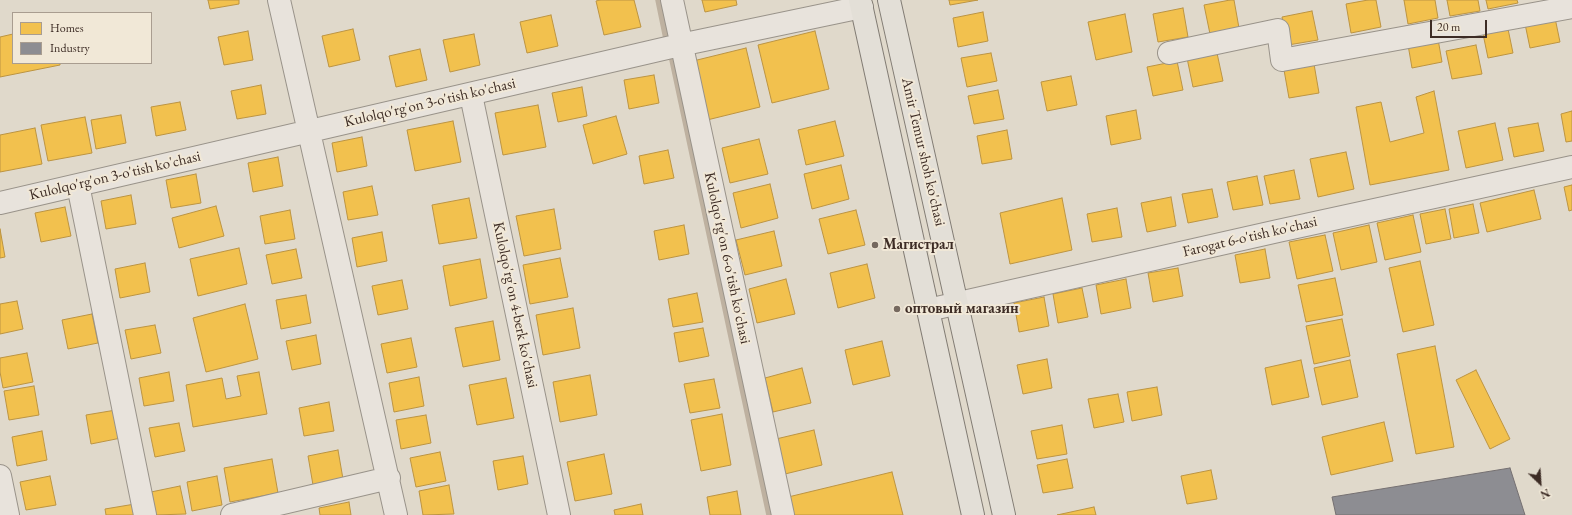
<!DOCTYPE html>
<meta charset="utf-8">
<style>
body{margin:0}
#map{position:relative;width:1572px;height:515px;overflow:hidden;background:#e0d9cb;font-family:"EB Garamond",serif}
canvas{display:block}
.legend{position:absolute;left:12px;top:12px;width:140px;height:52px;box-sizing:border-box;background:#f1e8d7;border:1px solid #a99d90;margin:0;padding:5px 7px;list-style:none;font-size:12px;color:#3d2c25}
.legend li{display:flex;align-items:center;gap:8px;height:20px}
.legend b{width:20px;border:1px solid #a99d90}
.north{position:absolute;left:1520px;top:463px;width:40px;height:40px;-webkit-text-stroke:3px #f1e8d7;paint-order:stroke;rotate:155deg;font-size:11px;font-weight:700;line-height:16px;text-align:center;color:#3d2c25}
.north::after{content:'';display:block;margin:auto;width:14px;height:18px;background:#3d2c25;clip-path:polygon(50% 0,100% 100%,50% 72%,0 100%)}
.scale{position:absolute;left:1430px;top:20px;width:57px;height:18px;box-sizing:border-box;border:2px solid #3d2c25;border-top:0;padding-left:5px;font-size:12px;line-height:14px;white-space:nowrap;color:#3d2c25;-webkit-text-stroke:3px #f1e8d7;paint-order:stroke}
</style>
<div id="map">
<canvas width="1572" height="515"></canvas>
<ul class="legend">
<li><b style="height:11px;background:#f2c14e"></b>Homes</li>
<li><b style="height:11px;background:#8d8d92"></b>Industry</li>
</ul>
<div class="north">N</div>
<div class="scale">20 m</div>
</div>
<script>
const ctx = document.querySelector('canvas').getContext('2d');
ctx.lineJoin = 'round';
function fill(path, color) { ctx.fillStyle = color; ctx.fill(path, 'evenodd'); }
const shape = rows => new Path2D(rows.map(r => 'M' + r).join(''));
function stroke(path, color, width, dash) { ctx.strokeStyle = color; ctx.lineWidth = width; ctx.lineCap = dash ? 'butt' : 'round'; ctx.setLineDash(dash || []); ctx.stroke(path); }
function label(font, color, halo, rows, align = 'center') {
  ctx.font = font + ' "EB Garamond",serif'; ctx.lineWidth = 4; ctx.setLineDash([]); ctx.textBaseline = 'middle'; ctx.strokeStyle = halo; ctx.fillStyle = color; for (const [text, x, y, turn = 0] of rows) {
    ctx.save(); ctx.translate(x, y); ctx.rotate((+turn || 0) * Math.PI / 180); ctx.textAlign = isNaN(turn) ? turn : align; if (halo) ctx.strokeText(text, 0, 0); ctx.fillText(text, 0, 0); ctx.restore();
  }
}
const homes = shape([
 [208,0,239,0,239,4,210,9,208,0],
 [600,0,634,0,641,27,604,35,596,1,600,0],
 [702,0,736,0,737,5,705,12,702,0],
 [949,0,978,0,950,5,949,0],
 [1230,0,1234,0,1239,28,1210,34,1204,5,1230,0],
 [1368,0,1376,0,1381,27,1351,33,1346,4,1368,0],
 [1404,0,1435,0,1438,18,1408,24,1404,0],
 [1447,0,1478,0,1480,11,1450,16,1447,0],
 [1486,0,1517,0,1518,3,1488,9,1486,0],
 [1183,8,1188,37,1158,42,1153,14,1183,8],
 [1312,11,1318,40,1288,45,1282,17,1312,11],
 [983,12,988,41,958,47,953,18,983,12],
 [1554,13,1560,42,1530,48,1524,19,1554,13],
 [1125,14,1132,52,1096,60,1088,22,1125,14],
 [551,15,558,46,527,53,520,22,551,15],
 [1507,24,1513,53,1488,58,1482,29,1507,24],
 [353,29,360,60,329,67,322,36,353,29],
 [248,31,253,60,224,65,218,37,248,31],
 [815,31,829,89,772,103,758,45,815,31],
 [1437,33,1442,62,1412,68,1407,39,1437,33],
 [13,34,13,63,60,63,60,65,0,77,0,37,13,34],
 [474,34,480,65,450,72,443,40,474,34],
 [1476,45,1482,74,1452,79,1446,51,1476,45],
 [746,48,760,107,703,121,689,62,746,48],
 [420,49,427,80,396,87,389,56,420,49],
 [991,53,997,81,967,87,961,58,991,53],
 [1217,53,1223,81,1193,87,1187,58,1217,53],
 [1177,61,1183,90,1153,96,1147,67,1177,61],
 [1314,64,1319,93,1289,98,1284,70,1314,64],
 [654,75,659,103,629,109,624,80,654,75],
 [1071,76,1077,105,1047,111,1041,82,1071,76],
 [261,85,266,114,237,119,231,91,261,85],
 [582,87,587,116,558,122,552,93,582,87],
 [998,90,1004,119,974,124,968,96,998,90],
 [1434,91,1449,170,1370,185,1356,107,1381,102,1390,142,1424,133,1416,97,1434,91],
 [180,102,186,130,156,136,151,107,180,102],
 [538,105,546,147,503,155,495,113,538,105],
 [1136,110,1141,139,1111,145,1106,116,1136,110],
 [1572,111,1572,141,1566,142,1561,114,1572,111],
 [121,115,126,143,96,149,91,120,121,115],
 [616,116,627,154,593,164,583,125,616,116],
 [85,117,92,153,48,161,41,125,85,117],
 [453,121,461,162,415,171,407,130,453,121],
 [835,121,844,156,806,165,798,130,835,121],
 [1495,123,1503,160,1466,168,1458,131,1495,123],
 [1538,123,1544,151,1514,157,1508,128,1538,123],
 [35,128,42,164,0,172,0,135,35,128],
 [1007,130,1012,159,982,164,977,136,1007,130],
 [362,137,367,166,337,172,332,143,362,137],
 [759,139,768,174,730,183,722,148,759,139],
 [668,150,674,178,644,184,639,156,668,150],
 [1346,152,1354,189,1318,197,1310,159,1346,152],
 [278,157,283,186,253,192,248,163,278,157],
 [841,165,849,199,812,209,804,174,841,165],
 [1294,170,1300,199,1270,204,1264,176,1294,170],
 [196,174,201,203,171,208,166,180,196,174],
 [1257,176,1263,205,1233,210,1227,182,1257,176],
 [770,184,778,218,741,228,733,193,770,184],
 [1572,185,1572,210,1569,211,1564,187,1572,185],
 [372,186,378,215,348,220,343,192,372,186],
 [1212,189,1218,217,1188,223,1182,194,1212,189],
 [1534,190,1541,219,1487,232,1480,203,1534,190],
 [131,195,136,224,106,229,101,201,131,195],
 [1171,197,1176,226,1147,232,1141,203,1171,197],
 [469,198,477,238,439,244,432,205,469,198],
 [1062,198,1072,250,1010,264,1000,213,1062,198],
 [1473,204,1479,233,1454,238,1449,209,1473,204],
 [216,206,224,236,179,248,172,218,216,206],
 [65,207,71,236,41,242,35,213,65,207],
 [1117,208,1122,237,1092,242,1087,214,1117,208],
 [554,209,561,249,524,256,516,216,554,209],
 [1445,209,1451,239,1426,244,1420,214,1445,209],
 [290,210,295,239,265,244,260,216,290,210],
 [856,210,865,245,828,254,819,219,856,210],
 [1413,215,1421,252,1385,260,1377,223,1413,215],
 [684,225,689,254,659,260,654,231,684,225],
 [1369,225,1377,262,1341,270,1333,233,1369,225],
 [0,229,5,257,0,258,0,229],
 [774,231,782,266,745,275,736,240,774,231],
 [382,232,387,261,357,267,352,238,382,232],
 [1325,235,1333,271,1297,279,1289,242,1325,235],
 [239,248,247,284,198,296,190,259,239,248],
 [296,249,302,278,272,284,266,255,296,249],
 [1265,249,1270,278,1240,283,1235,255,1265,249],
 [560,258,568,297,530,304,523,265,560,258],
 [480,259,487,298,450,306,443,266,480,259],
 [1420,261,1434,325,1403,332,1389,268,1420,261],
 [145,263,150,292,120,298,115,269,145,263],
 [867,264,875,298,838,308,830,273,867,264],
 [1178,268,1183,296,1153,302,1148,273,1178,268],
 [1335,278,1343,315,1306,322,1298,285,1335,278],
 [786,279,795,314,757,323,749,289,786,279],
 [1126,279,1131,308,1101,314,1096,285,1126,279],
 [402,280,408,309,378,315,372,286,402,280],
 [1082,288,1088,317,1058,323,1053,294,1082,288],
 [697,293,703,322,673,327,668,299,697,293],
 [306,295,311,323,281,329,276,300,306,295],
 [1044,297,1049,326,1019,332,1014,303,1044,297],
 [17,301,23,329,0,334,0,304,17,301],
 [245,304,258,359,206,372,193,318,245,304],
 [573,308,580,348,543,355,536,315,573,308],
 [92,314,98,343,68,349,62,320,92,314],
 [1342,319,1350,356,1314,364,1306,326,1342,319],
 [493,321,500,360,463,367,455,328,493,321],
 [155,325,161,353,131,359,125,330,155,325],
 [703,328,709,356,679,362,674,333,703,328],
 [316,335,321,364,292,370,286,341,316,335],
 [411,338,417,367,387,373,381,344,411,338],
 [882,341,890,376,853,385,845,350,882,341],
 [1435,346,1454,447,1416,454,1397,354,1435,346],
 [27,353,33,382,3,388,0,372,0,358,27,353],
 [1047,359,1052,388,1023,394,1017,365,1047,359],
 [1301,360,1309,397,1272,405,1265,368,1301,360],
 [1350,360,1358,397,1322,405,1314,368,1350,360],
 [802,368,811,403,773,412,765,378,802,368],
 [1476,370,1510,439,1490,449,1456,380,1476,370],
 [169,372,174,401,144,406,139,378,169,372],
 [259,372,267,414,193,427,186,385,222,378,226,399,241,396,237,376,259,372],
 [590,375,597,415,560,422,553,382,590,375],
 [419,377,424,406,394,412,389,383,419,377],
 [506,378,514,418,477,425,469,385,506,378],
 [714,379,720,408,690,413,684,384,714,379],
 [34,386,39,415,9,420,4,391,34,386],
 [1157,387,1162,415,1132,421,1127,392,1157,387],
 [1118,394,1124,422,1094,428,1088,399,1118,394],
 [329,402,334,431,304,436,299,408,329,402],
 [116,410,121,438,91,444,86,415,116,410],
 [722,414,731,465,701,471,691,420,722,414],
 [426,415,431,443,401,449,396,420,426,415],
 [1384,422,1393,461,1331,475,1322,437,1384,422],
 [179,423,185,451,155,457,149,428,179,423],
 [1062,425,1067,454,1037,459,1031,431,1062,425],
 [814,430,822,465,785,474,776,439,814,430],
 [42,431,47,460,17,466,12,437,42,431],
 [338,450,343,479,313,485,308,456,338,450],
 [440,452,446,481,416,487,410,458,440,452],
 [604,454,612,494,575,501,567,462,604,454],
 [523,456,528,484,498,490,493,461,523,456],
 [272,459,278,493,230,502,224,468,272,459],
 [1067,459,1073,488,1043,493,1037,465,1067,459],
 [1211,470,1217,499,1187,504,1181,476,1211,470],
 [892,472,903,515,788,515,784,498,892,472],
 [50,476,56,505,26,510,20,482,50,476],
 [217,476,222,505,192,511,187,482,217,476],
 [449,485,454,514,423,515,419,491,449,485],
 [180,486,186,514,155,515,151,492,180,486],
 [737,491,741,515,710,515,707,497,737,491],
 [349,502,351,515,320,515,319,508,349,502],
 [135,504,137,515,106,515,105,509,135,504],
 [641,504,643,515,615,515,614,510,641,504],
 [1094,507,1096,515,1057,515,1094,507]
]);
fill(homes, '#f2c14e');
stroke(homes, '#bc9442', 1);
const industry = shape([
 [1510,468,1525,515,1336,515,1332,497,1510,468]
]);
fill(industry, '#8d8d92');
stroke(industry, '#757071', 1);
stroke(shape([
 [658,0,666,39],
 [672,60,769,515]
]), '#beb1a0', 5.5);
const minor = shape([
 [279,0,396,515],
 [672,0,783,515],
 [1169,53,1278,30,1282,60,1572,7],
 [471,95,559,515],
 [78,185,145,515],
 [0,203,680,45,862,7],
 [928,310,1278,231,1572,167],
 [0,476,8,515],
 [232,515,389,478]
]);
const major = shape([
 [860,0,973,515],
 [889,0,1004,515]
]);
stroke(minor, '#99938a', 24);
stroke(major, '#827c74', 24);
stroke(minor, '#e8e3dc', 22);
stroke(major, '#e3dfd7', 22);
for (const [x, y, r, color] of [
 [875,245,4,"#76695f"],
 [897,309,4,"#76695f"]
]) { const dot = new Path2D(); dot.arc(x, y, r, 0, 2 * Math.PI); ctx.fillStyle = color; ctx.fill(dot); stroke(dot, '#f1e8d7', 1.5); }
label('15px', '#3d2c25', '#f1e8d7', [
 ["Kulolqo'rg'on 3-o'tish ko'chasi",430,103,-13],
 ["Amir Temur shoh ko'chasi",923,152,77],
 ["Kulolqo'rg'on 3-o'tish ko'chasi",115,176,-13],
 ["Farogat 6-o'tish ko'chasi",1250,237,-13],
 ["Kulolqo'rg'on 6-o'tish ko'chasi",727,258,78],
 ["Kulolqo'rg'on 4-berk ko'chasi",515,305,78]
]);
label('bold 15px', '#3d2c25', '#f1e8d7', [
 ["Магистрал",883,245],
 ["оптовый магазин",905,309]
], 'left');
</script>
